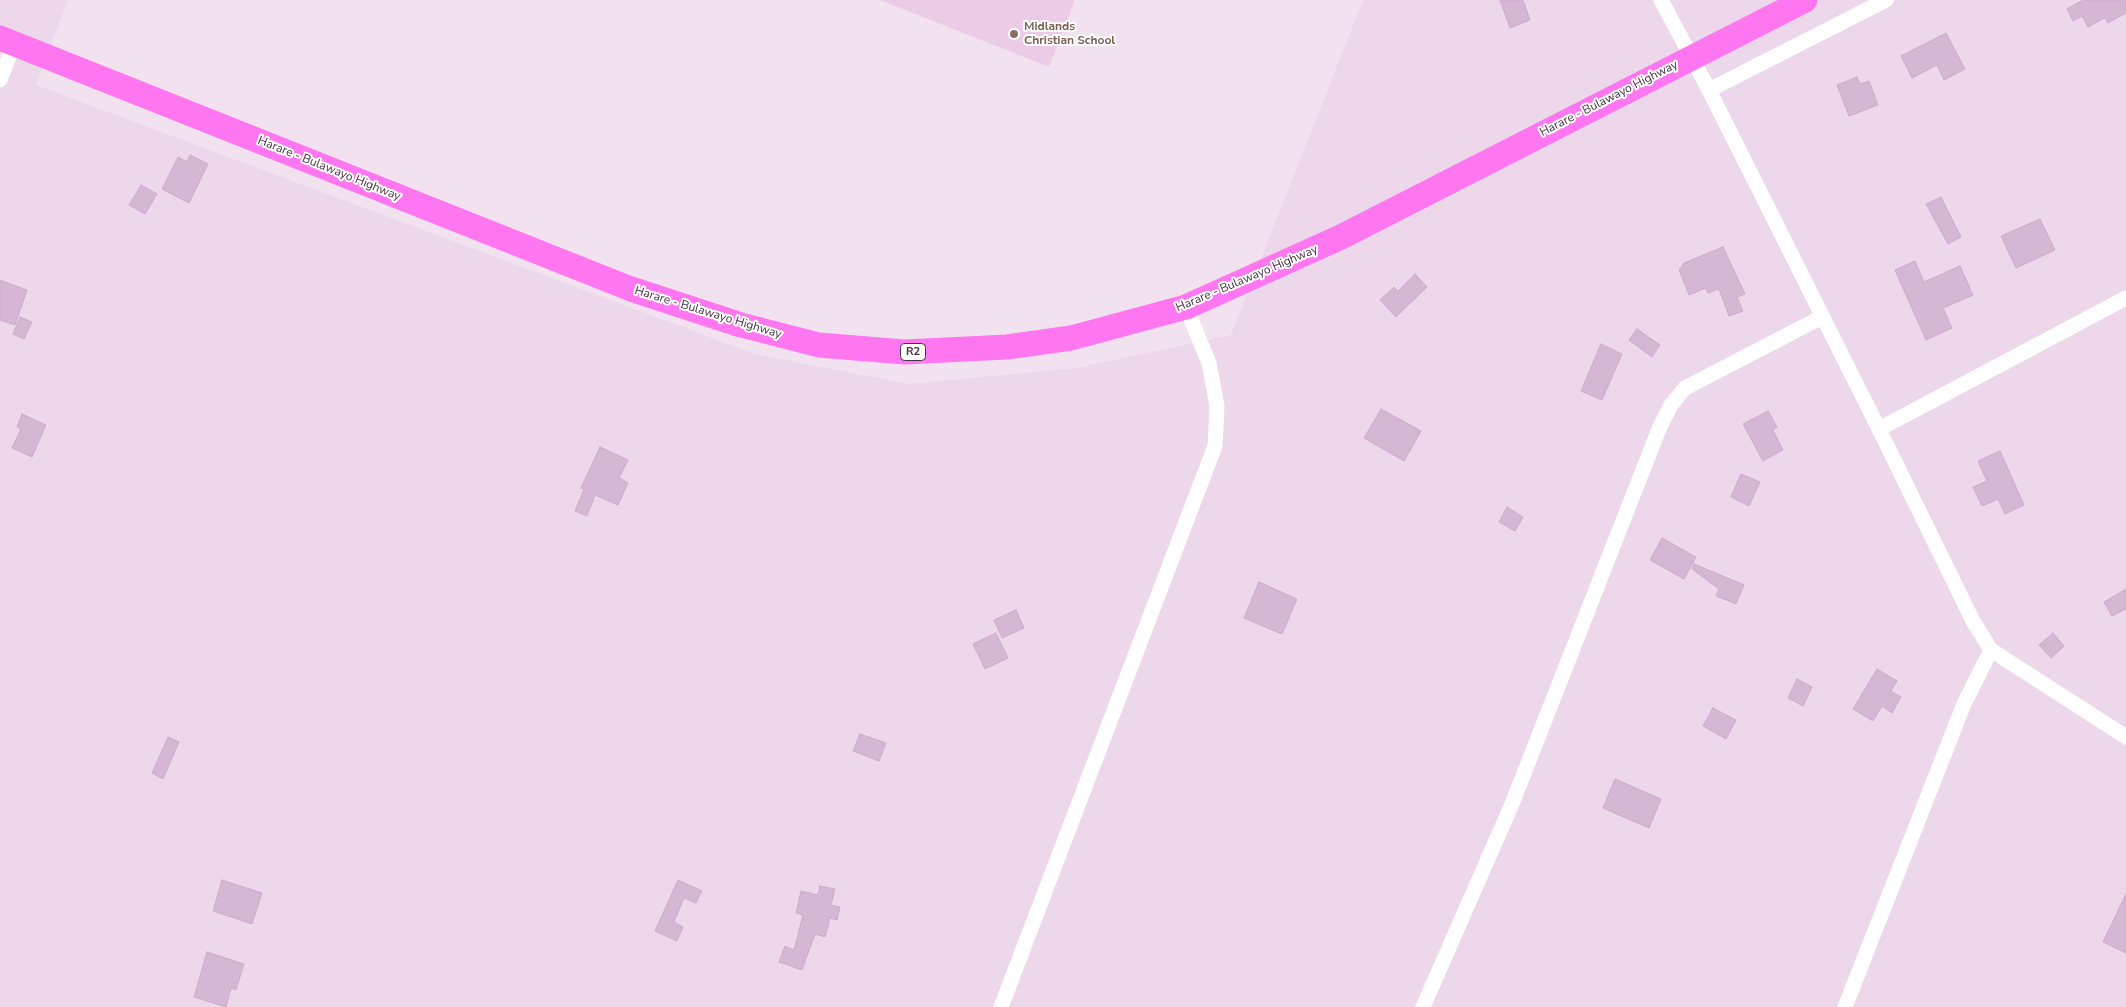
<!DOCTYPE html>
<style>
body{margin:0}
canvas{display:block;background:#f2e2f0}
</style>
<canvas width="2126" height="1007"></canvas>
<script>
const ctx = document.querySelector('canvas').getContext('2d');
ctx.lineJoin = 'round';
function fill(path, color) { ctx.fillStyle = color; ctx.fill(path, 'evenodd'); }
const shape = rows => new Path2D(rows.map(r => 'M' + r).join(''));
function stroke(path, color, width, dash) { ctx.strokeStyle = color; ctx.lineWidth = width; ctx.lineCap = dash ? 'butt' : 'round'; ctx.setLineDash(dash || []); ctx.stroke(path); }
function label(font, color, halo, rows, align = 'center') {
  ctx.font = font + ' "Nunito Sans",sans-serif'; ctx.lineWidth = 4; ctx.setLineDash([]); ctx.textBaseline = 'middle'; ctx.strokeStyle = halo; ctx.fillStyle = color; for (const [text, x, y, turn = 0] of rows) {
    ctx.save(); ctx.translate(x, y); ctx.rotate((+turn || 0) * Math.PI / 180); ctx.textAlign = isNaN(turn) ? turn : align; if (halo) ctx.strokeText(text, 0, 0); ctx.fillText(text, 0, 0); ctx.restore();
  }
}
fill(shape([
 [0,0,68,0,36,85,755,354,909,384,1076,368,1231,335,1363,0,2126,0,2126,1007,0,1007]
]), '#edd7eb');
fill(shape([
 [880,0,1075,0,1049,67]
]), '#eccbe7');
const building = shape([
 [1500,0,1523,0,1530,20,1510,28,1500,0],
 [2083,0,2126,0,2126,13,2108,23,2105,18,2088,27,2082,16,2073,21,2067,9,2083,0],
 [1946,33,1965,69,1944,80,1937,65,1912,78,1901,56,1946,33],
 [1857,77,1860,84,1869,81,1878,105,1849,116,1837,85,1857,77],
 [190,155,208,164,189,203,162,189,178,157,187,162,190,155],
 [141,185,157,194,145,214,129,205,141,185],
 [1941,197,1961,237,1948,244,1926,204,1941,197],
 [2040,219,2055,250,2016,268,2001,236,2040,219],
 [1723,247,1745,294,1737,297,1743,311,1729,316,1719,289,1708,293,1706,288,1689,295,1679,270,1684,263,1723,247],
 [1915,261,1924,282,1960,266,1973,295,1943,308,1952,328,1926,340,1895,270,1915,261],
 [1415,274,1427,287,1396,317,1380,300,1394,287,1398,291,1415,274],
 [0,280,27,290,15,325,0,320,0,280],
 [20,317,32,322,24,339,13,334,20,317],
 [1637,329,1660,345,1652,357,1629,340,1637,329],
 [1601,344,1622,354,1602,400,1581,391,1601,344],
 [1381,409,1421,431,1404,461,1364,438,1381,409],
 [1768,411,1777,427,1773,430,1783,450,1763,461,1743,424,1768,411],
 [22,414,46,425,32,457,12,448,21,429,17,427,22,414],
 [600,447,628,460,619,478,628,483,618,505,595,495,587,516,575,511,584,489,581,488,600,447],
 [2000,451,2024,505,2005,514,1998,499,1982,506,1973,487,1987,481,1978,461,2000,451],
 [1741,474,1760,482,1749,506,1731,497,1741,474],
 [1507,507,1523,517,1515,531,1499,522,1507,507],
 [1662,538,1696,557,1684,579,1650,560,1662,538],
 [1694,564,1744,585,1736,604,1716,596,1719,589,1692,569,1694,564],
 [1259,582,1297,599,1282,634,1244,618,1259,582],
 [2126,589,2126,609,2112,616,2104,602,2126,589],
 [1016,610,1024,628,1002,638,994,620,1016,610],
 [996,633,1008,658,985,669,973,644,996,633],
 [2053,633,2064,646,2051,658,2039,645,2053,633],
 [1877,669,1897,681,1891,691,1901,697,1892,713,1882,706,1873,721,1853,709,1877,669],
 [1797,679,1812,687,1803,706,1788,698,1797,679],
 [1713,708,1736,720,1726,739,1703,726,1713,708],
 [860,734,886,743,879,761,853,751,860,734],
 [168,737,179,742,163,779,152,773,168,737],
 [1615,779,1661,799,1649,828,1603,808,1615,779],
 [222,880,262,893,252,924,213,911,222,880],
 [678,880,702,891,696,903,684,898,674,922,683,927,677,941,655,931,678,880],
 [820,886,835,889,831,905,840,907,837,920,830,918,825,937,815,934,802,970,779,962,785,946,794,950,803,915,796,913,801,891,818,895,820,886],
 [2126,894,2126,953,2103,942,2126,894],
 [207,952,244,964,236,990,231,988,226,1007,194,997,207,952]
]);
fill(building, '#d4b7d3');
stroke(building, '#cfabcd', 1);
stroke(shape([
 [1661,0,1709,90,1879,429,1973,621,1991,650,2126,737],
 [0,80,14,44],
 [1709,90,1886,0],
 [1879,429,2126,298],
 [1001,1007,1215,446,1217,406,1209,363,1186,307],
 [1423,1007,1512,804,1659,429,1671,405,1685,388,1822,317],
 [1845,1007,1964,704,1991,650]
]), '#fff', 15);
stroke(shape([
 [0,38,631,289,741,325,819,345,904,352,1007,347,1071,338,1186,307,1341,237,1805,0]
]), '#ff77f0', 25);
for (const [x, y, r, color] of [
 [1014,34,5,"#8d6e63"]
]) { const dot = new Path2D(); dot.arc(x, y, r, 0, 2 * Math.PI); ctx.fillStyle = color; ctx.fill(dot); stroke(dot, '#fff', 2); }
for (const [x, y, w] of [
 [913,352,25]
]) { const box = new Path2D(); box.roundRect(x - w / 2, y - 8.5, w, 17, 4); ctx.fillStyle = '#fff'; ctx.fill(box); stroke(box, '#443343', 1); }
label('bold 11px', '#443343', null, [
 ["R2",913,352]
]);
label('bold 12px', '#785e54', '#fff', [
 ["Midlands",1024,27],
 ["Christian School",1024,41]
], 'left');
label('12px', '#443343', '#fff', [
 ["Harare - Bulawayo Highway",1609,99,-27],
 ["Harare - Bulawayo Highway",329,169,22],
 ["Harare - Bulawayo Highway",1247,279,-23],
 ["Harare - Bulawayo Highway",708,313,17]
]);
</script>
